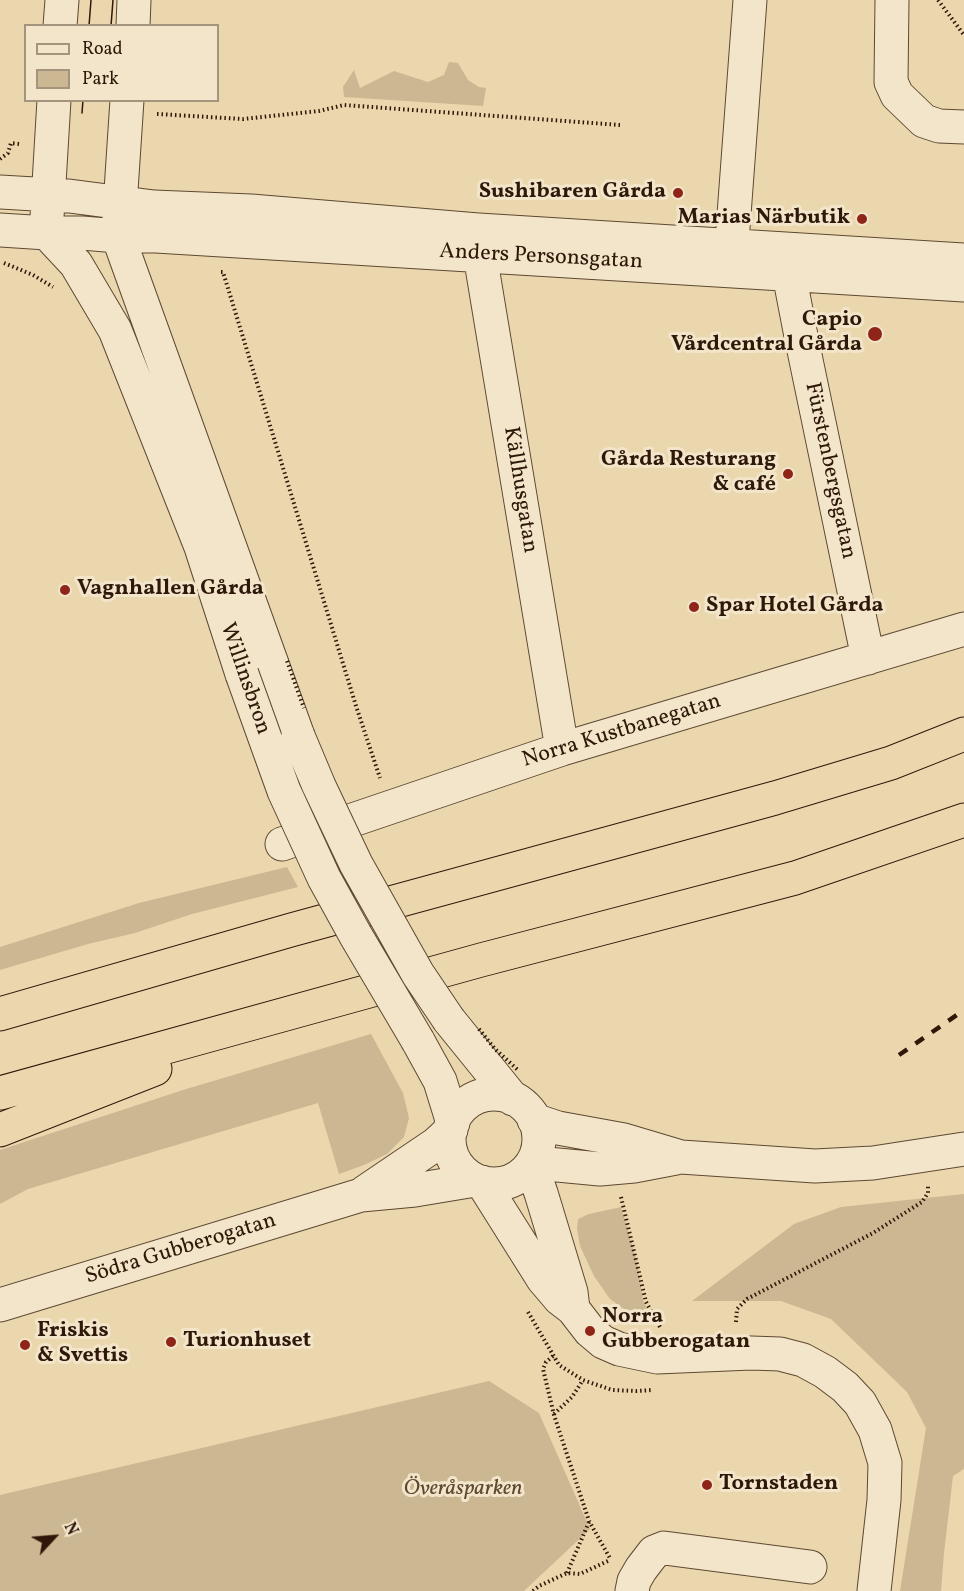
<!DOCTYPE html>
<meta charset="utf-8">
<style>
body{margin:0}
#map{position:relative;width:964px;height:1591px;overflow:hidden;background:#ebd7ad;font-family:Vollkorn,serif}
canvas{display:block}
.legend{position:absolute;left:24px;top:24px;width:195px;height:78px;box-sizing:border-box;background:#f2e5ca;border:2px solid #a4937d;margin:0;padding:8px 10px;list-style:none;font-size:18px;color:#2f1809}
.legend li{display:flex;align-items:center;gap:12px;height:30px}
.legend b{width:30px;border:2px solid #a4937d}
.north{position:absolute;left:24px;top:1507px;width:60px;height:60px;-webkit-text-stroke:4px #f2e5ca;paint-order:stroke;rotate:64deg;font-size:16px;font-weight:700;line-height:24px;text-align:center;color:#2f1809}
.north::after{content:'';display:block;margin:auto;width:21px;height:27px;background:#2f1809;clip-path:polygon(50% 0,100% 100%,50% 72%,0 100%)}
</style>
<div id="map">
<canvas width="964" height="1591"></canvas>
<ul class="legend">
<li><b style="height:8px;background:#f2e5ca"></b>Road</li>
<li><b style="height:16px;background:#cbb791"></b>Park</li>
</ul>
<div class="north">N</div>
</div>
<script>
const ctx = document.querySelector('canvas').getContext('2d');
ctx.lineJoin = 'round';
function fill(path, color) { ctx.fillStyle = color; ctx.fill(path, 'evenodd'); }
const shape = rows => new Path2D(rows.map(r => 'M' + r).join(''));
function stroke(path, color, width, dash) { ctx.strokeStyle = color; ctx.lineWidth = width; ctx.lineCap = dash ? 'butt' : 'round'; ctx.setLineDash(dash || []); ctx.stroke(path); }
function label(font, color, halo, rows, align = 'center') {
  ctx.font = font + ' Vollkorn,serif'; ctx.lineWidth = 6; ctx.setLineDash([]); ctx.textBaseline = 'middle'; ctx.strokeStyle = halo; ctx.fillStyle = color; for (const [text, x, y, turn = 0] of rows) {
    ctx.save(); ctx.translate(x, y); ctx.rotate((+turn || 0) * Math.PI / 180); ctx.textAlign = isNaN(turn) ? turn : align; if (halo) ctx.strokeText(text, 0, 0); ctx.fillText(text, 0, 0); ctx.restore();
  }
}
fill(shape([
 [449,62,458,63,468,80,479,87,486,88,483,106,344,97,343,87,354,70,360,88,394,71,428,82,444,75],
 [287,867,298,887,192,914,135,933,88,944,0,970,0,947,139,903],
 [371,1034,403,1093,409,1118,404,1137,387,1154,364,1165,339,1174,318,1103,28,1189,0,1204,0,1150,183,1090],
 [964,1194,964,1469,953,1476,944,1553,941,1591,900,1591,926,1428,907,1392,831,1319,781,1301,692,1301,794,1224,841,1207],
 [621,1207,637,1262,643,1300,650,1316,648,1317,627,1311,610,1299,594,1276,580,1246,577,1229,578,1219,589,1214],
 [489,1381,539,1413,590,1529,524,1591,0,1591,0,1495]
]), '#cbb791');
const minor = shape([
 [892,0,891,82,897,95,924,121,939,126,964,127],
 [60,26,62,0],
 [133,26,134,0],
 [127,100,118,236,298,736],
 [0,192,69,196,154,207,251,211,478,230,964,260],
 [47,217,54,100],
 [0,230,47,233,82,233,118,236,156,236,964,285],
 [47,233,76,264,115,330,201,547,242,674],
 [479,235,480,255,562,749],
 [789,254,789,274,801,336,868,658],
 [730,268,750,0],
 [282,844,562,749,964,629],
 [449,1020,513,1099],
 [418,1041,440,1081,453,1123],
 '449 1139a45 45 0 1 1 90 0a45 45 0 1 1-90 0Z',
 [534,1120,558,1128,624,1140,681,1157,815,1166,873,1163,964,1149],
 [534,1160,547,1164,600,1169,634,1166,676,1158],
 [531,1165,541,1193,571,1292,573,1309],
 [482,1182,543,1279,560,1299,573,1309,590,1331,603,1342,619,1349,657,1357,751,1353,780,1354,803,1360,825,1372,845,1387,860,1403,875,1430,885,1463,884,1500,874,1591],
 [365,1192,436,1144,451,1130],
 [0,1305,361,1195,415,1190,475,1180],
 [632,1591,634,1581,641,1569,654,1552,664,1548,810,1567]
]);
const highway = shape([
 [0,1014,291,930,775,798,891,763,964,734],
 [0,1093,481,960,795,878,964,820],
 [0,1130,155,1069]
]);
stroke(minor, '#5e4832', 35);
stroke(highway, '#2f1809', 35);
stroke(shape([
 [938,0,964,35],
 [157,114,243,119,319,111,344,105,620,125],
 [0,159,8,153,11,143,20,144],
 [4,263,33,275,53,287],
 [221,272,223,272,356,706,380,778],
 [621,1197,646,1302,660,1327],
 [528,1312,559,1365,583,1380,612,1390,637,1391,652,1390],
 [736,1322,737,1309,747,1299,873,1233,922,1202,928,1193,928,1184],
 [553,1356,546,1362,543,1369,554,1415,589,1521,611,1560],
 [554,1414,572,1397,583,1380],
 [567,1573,589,1522],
 [533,1591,539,1586,567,1573,580,1574,610,1560]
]), '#2f1809', 4, [1.5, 3]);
stroke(minor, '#f2e5ca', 33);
stroke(highway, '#ebd7ad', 33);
stroke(shape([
 [89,26,91,0],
 [111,26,113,0],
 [82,113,83,100]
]), '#2f1809', 1.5);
stroke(shape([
 [899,1055,964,1010]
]), '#2f1809', 4.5, [10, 10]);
const minorBridge = shape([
 [242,674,284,791,324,878,356,936,418,1041],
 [298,736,319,786,356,864,418,974,449,1020]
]);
stroke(minorBridge, '#5e4832', 35, []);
stroke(shape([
 [287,661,304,708],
 [479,1029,495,1049,518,1070]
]), '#2f1809', 4, [1.5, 3]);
stroke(minorBridge, '#f2e5ca', 33);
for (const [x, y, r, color] of [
 [678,193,6,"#8f2418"],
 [862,219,6,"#8f2418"],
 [875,334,8,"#8f2418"],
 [788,474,6,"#8f2418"],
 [65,590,6,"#8f2418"],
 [694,607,6,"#8f2418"],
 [590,1331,6,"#8f2418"],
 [171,1342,6,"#8f2418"],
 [25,1345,6,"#8f2418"],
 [707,1485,6,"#8f2418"]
]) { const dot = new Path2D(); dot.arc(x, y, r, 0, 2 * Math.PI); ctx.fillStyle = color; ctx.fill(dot); stroke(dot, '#f2e5ca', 2); }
label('bold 22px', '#2f1809', '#f2e5ca', [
 ["Sushibaren Gårda",666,193,"right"],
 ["Marias Närbutik",850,219,"right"],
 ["Capio",862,321,"right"],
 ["Vårdcentral Gårda",862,346,"right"],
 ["Gårda Resturang",776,461,"right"],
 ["& café",776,486,"right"],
 ["Vagnhallen Gårda",77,590],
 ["Spar Hotel Gårda",706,607],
 ["Norra",602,1318],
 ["Gubberogatan",602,1343],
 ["Friskis",37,1332],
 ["& Svettis",37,1357],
 ["Turionhuset",183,1342],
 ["Tornstaden",719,1485]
], 'left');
label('22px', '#2f1809', '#f2e5ca', [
 ["Anders Personsgatan",541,258,3],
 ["Fürstenbergsgatan",829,471,78],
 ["Källhusgatan",519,490,81],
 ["Willinsbron",244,679,71],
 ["Norra Kustbanegatan",622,732,-17],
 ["Södra Gubberogatan",181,1250,-17]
]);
label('italic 22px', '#5e4832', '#f2e5ca', [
 ["Överåsparken",463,1490]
]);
</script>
